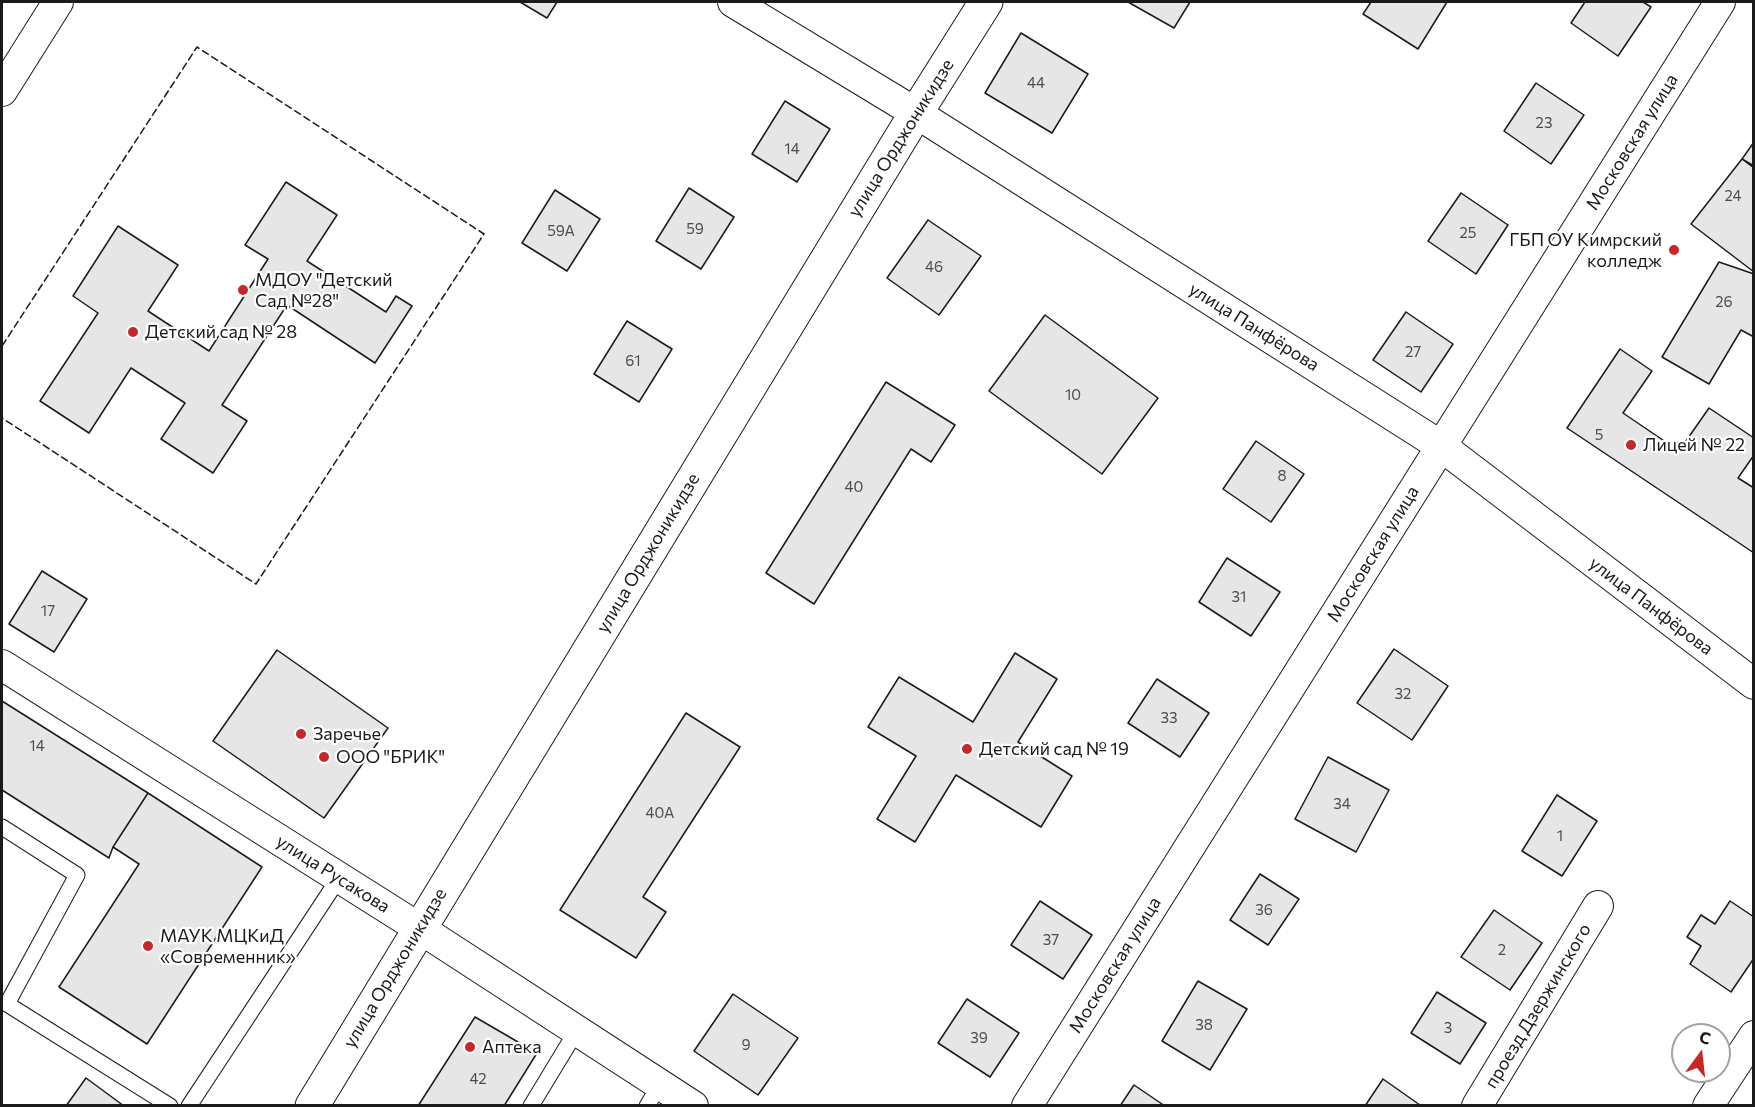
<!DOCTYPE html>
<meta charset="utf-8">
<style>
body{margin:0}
#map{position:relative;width:1755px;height:1107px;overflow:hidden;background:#fff;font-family:Commissioner,sans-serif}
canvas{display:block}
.frame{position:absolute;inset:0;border:3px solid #1a1a1a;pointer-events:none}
.north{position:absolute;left:1671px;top:1023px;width:60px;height:60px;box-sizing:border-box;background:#fff;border:2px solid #a3a3a3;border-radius:50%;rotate:15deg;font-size:16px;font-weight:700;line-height:24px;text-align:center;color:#1a1a1a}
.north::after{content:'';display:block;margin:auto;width:21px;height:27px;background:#c62828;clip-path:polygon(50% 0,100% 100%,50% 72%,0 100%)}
</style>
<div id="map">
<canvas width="1755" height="1107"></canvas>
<div class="frame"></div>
<div class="north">С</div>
</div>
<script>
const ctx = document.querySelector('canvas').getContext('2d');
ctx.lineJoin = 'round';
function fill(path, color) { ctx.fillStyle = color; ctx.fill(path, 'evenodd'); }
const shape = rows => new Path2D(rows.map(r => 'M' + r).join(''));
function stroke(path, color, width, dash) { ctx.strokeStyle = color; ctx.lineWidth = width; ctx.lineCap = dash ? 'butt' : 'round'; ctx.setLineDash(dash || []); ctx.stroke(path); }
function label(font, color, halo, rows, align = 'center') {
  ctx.font = font + ' Commissioner,sans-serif'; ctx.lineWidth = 4.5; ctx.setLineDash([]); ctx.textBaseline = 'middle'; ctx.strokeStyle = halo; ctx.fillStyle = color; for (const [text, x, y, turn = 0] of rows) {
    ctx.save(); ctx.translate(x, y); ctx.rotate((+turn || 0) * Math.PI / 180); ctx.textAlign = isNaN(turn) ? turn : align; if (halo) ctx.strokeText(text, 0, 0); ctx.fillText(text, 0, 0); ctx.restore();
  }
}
const building = shape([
 [520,2,557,2,547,18,520,2],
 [1128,2,1190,2,1174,28,1128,2],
 [1371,2,1447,2,1418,49,1363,14,1371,2],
 [1585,2,1643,2,1651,7,1618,56,1571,23,1585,2],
 [1021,33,1088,74,1052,133,985,93,1021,33],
 [1536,83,1584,115,1551,164,1504,131,1536,83],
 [785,101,830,129,797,182,752,154,785,101],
 [1754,142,1754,166,1742,159,1754,142],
 [1742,159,1754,168,1754,272,1691,224,1742,159],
 [286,182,337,215,307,261,386,312,396,296,412,306,375,363,287,305,222,405,247,421,213,473,161,439,185,403,131,368,89,433,40,401,98,313,73,296,118,226,178,265,148,311,209,351,268,259,245,245,286,182],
 [689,188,734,217,701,269,656,241,689,188],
 [555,190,600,219,567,271,522,243,555,190],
 [1461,193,1508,225,1476,274,1428,241,1461,193],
 [928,220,981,256,939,315,887,278,928,220],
 [1719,262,1754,274,1754,337,1741,330,1709,384,1662,357,1719,262],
 [1406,312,1453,344,1421,392,1373,360,1406,312],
 [1045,315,1158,398,1102,474,989,391,1045,315],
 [627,321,672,349,639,402,594,374,627,321],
 [1620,349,1652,371,1623,413,1679,451,1709,408,1754,438,1754,455,1738,478,1754,488,1754,553,1567,428,1620,349],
 [886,382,955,425,931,462,911,449,814,604,766,573,886,382],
 [1256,441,1304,474,1271,522,1223,489,1256,441],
 [1227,558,1280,592,1251,636,1199,602,1227,558],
 [42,571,87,599,54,652,9,624,42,571],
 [1394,649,1448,686,1412,740,1357,703,1394,649],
 [277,650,388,728,324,818,213,741,277,650],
 [1015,653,1057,679,1018,742,1072,776,1041,827,956,775,915,842,877,819,916,756,868,727,899,677,973,722,1015,653],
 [1157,679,1209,713,1180,757,1128,723,1157,679],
 [2,701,148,793,113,847,109,858,2,790,2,701],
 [686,713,740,747,643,897,666,912,636,958,560,910,686,713],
 [1328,757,1389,790,1356,852,1295,819,1328,757],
 [148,793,262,867,147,1044,59,987,139,864,113,847,148,793],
 [1557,795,1597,821,1562,876,1522,851,1557,795],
 [1260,874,1299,899,1268,945,1230,920,1260,874],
 [1040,901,1092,935,1063,979,1011,945,1040,901],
 [1730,901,1754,917,1754,958,1731,992,1690,964,1701,946,1687,937,1701,915,1715,924,1730,901],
 [1494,910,1542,943,1510,990,1461,957,1494,910],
 [1198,981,1247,1009,1210,1070,1162,1041,1198,981],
 [1437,992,1486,1023,1460,1064,1411,1033,1437,992],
 [733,994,798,1038,758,1095,694,1051,733,994],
 [967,999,1019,1033,990,1077,938,1043,967,999],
 [475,1017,537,1053,504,1106,418,1106,475,1017],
 [86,1078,124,1106,66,1106,86,1078],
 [1383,1079,1420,1105,1419,1106,1365,1106,1383,1079],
 [1134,1085,1165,1106,1120,1106,1134,1085]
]);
fill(building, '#e6e6e6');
stroke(building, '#1a1a1a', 1.5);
const lane = shape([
 [2,827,77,875,7,1004,170,1106],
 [189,1106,339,878],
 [531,1106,577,1030],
 [647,1106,660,1084]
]);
const street = shape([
 [733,2,916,113,1441,446,1754,684],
 [2,91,58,2],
 [2,665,419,928,693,1106],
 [1027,1106,1720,2],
 [1477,1106,1598,906],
 [1708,1106,1754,1036]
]);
const primary = shape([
 [312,1106,916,113,986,2]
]);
stroke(lane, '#1a1a1a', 17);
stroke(street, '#1a1a1a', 32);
stroke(primary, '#1a1a1a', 35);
stroke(lane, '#fff', 15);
stroke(street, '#fff', 30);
stroke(primary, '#fff', 33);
stroke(shape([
 [2,346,197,47,484,234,256,584,2,418]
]), '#1a1a1a', 1.5, [8, 3]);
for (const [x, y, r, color] of [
 [1674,250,6,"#c62828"],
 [243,290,6,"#c62828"],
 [133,332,6,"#c62828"],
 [1631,445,6,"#c62828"],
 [301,734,6,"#c62828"],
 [967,749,6,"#c62828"],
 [324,757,6,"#c62828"],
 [148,946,6,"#c62828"],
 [470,1047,6,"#c62828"]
]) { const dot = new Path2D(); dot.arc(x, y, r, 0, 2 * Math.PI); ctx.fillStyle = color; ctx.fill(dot); stroke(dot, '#fff', 2); }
label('15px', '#4d4d4d', null, [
 ["44",1036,83],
 ["23",1544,123],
 ["14",792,149],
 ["24",1733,196],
 ["59",695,229],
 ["59А",561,231],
 ["25",1468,233],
 ["46",934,267],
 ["26",1724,302],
 ["27",1413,352],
 ["61",633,361],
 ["10",1073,395],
 ["5",1599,435],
 ["8",1282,476],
 ["40",854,487],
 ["31",1239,597],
 ["17",48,611],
 ["32",1403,694],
 ["33",1169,718],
 ["14",37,746],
 ["34",1342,804],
 ["40А",660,813],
 ["1",1560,836],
 ["36",1264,910],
 ["37",1051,940],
 ["2",1502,950],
 ["38",1204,1025],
 ["3",1448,1028],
 ["39",979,1038],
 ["9",746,1045],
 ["42",478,1079]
]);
label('18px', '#1a1a1a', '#fff', [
 ["улица Орджоникидзе",901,138,-58],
 ["Московская улица",1632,142,-58],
 ["улица Панфёрова",1254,327,32],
 ["улица Орджоникидзе",648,553,-59],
 ["Московская улица",1373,554,-58],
 ["улица Панфёрова",1651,606,37],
 ["улица Русакова",333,874,32],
 ["Московская улица",1115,965,-58],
 ["улица Орджоникидзе",395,968,-59],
 ["проезд Дзержинского",1538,1006,-59]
]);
label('18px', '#1a1a1a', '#fff', [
 ["ГБП ОУ Кимрский",1662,240,"right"],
 ["колледж",1662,261,"right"],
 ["МДОУ \"Детский",255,280],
 ["Сад №28\"",255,301],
 ["Детский сад № 28",145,332],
 ["Лицей № 22",1643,445],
 ["Заречье",313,734],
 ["Детский сад № 19",979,749],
 ["ООО \"БРИК\"",336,757],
 ["МАУК МЦКиД",160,936],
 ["«Современник»",160,957],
 ["Аптека",482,1047]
], 'left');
</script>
